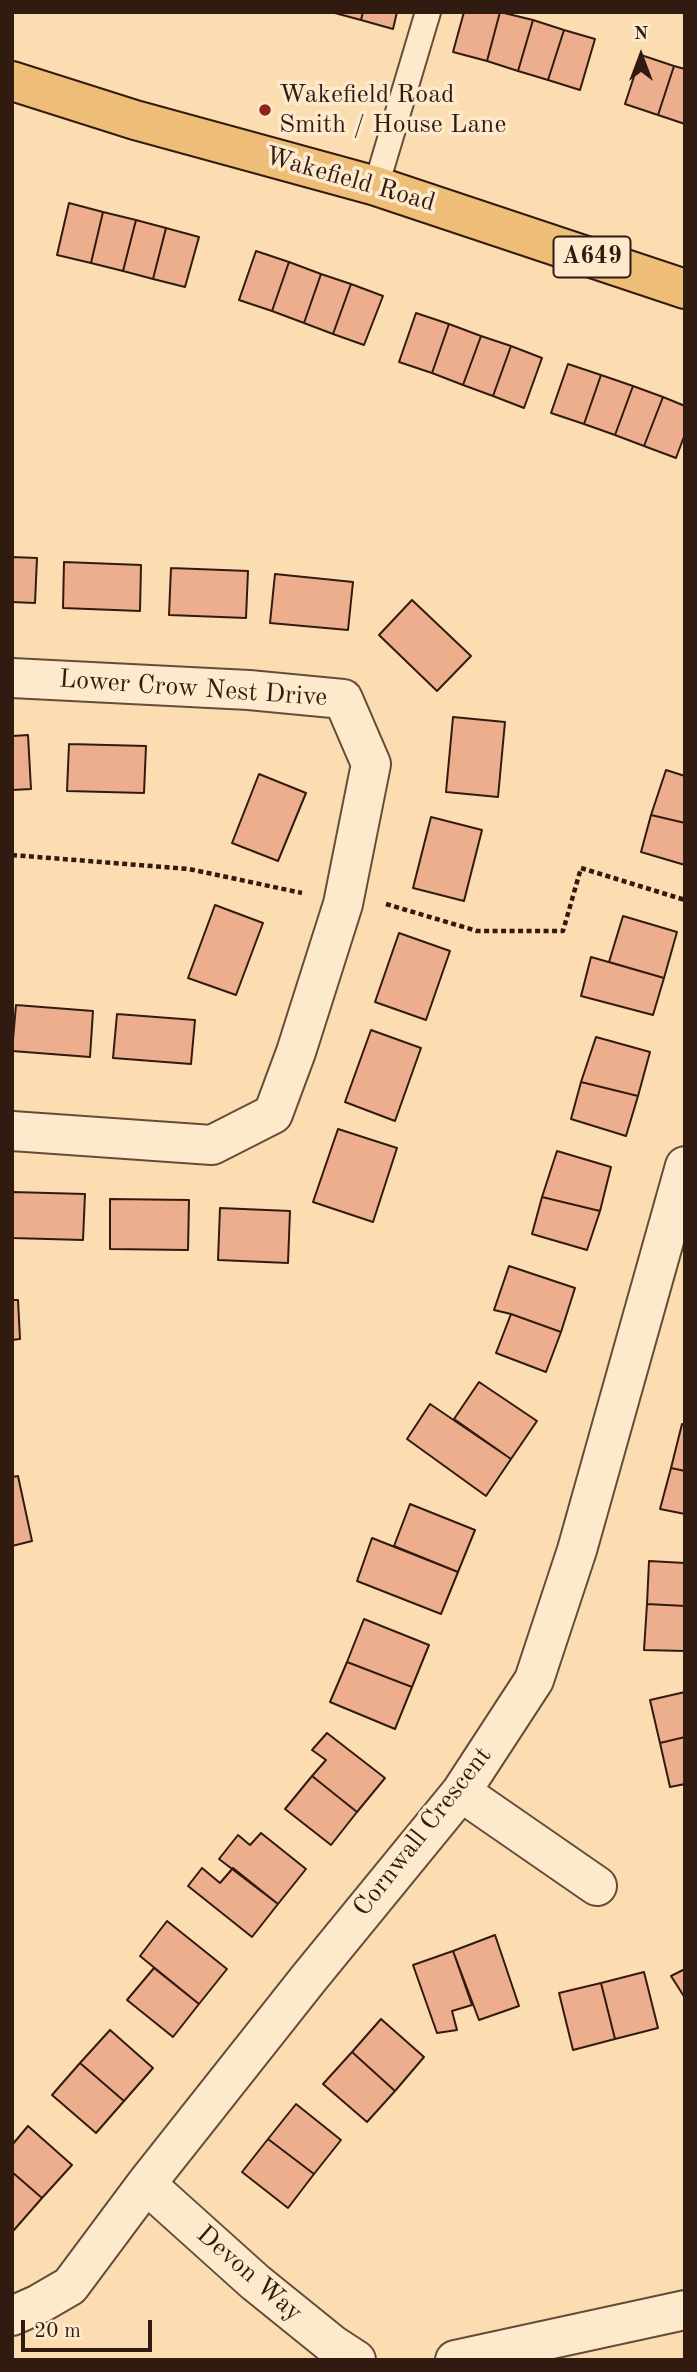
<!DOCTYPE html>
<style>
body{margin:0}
#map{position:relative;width:697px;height:2372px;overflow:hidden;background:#fcddb1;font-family:"Old Standard TT",serif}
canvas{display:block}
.frame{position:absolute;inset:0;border:14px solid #311b10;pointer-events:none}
.north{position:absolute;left:606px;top:21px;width:70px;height:70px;-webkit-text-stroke:5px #fde9cc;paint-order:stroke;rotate:0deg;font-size:19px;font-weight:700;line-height:28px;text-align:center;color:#311b10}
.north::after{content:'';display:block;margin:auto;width:24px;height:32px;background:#311b10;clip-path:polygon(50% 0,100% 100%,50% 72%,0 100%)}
.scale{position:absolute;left:21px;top:2320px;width:131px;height:32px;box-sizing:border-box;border:4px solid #311b10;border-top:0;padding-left:9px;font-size:21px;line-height:24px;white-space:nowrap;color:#311b10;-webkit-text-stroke:5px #fde9cc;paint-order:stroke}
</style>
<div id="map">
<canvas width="697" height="2372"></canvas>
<div class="frame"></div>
<div class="north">N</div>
<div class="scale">20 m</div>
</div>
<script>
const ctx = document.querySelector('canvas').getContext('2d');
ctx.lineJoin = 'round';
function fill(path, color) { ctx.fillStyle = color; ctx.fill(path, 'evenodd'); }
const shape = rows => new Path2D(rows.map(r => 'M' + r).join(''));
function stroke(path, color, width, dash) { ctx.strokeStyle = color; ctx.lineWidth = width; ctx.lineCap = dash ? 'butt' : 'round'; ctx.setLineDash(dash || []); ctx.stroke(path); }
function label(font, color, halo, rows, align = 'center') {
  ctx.font = font + ' "Old Standard TT",serif'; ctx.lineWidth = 7; ctx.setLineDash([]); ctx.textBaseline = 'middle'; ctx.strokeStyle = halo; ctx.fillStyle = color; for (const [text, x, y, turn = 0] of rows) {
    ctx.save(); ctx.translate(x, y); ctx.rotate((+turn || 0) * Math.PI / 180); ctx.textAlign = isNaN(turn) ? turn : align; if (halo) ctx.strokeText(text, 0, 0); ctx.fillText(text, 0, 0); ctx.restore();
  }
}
const building = shape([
 [331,12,363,12,361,20,331,12],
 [363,12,397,12,393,29,361,20,363,12],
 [464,12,500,12,487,61,453,52,464,12],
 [500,12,533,20,518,71,487,61,500,12],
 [533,20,564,30,548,80,518,71,533,20],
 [564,30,595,39,580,90,548,80,564,30],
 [641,55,674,66,658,115,625,104,641,55],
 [674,66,685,69,685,124,658,115,674,66],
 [69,203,103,212,91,263,57,255,69,203],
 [103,212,136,220,123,271,91,263,103,212],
 [136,220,166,228,153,279,123,271,136,220],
 [166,228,199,237,185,287,153,279,166,228],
 [256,251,289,262,272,311,239,300,256,251],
 [289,262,321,274,304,323,272,311,289,262],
 [321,274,351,284,333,334,304,323,321,274],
 [351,284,383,296,364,345,333,334,351,284],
 [416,313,449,324,432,373,399,362,416,313],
 [449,324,481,336,463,385,432,373,449,324],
 [481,336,511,346,493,396,463,385,481,336],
 [511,346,542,358,524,408,493,396,511,346],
 [568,364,601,375,584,424,551,413,568,364],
 [601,375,633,386,615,435,584,424,601,375],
 [633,386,663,397,644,446,615,435,633,386],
 [663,397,685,406,685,434,676,458,644,446,663,397],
 [12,557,37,558,35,603,12,602,12,557],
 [64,562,141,565,140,611,63,608,64,562],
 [171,568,248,571,246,618,169,615,171,568],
 [275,574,353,582,348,630,270,623,275,574],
 [412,600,471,656,437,691,379,635,412,600],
 [453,717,505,722,498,797,446,792,453,717],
 [28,735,31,789,12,790,12,736,28,735],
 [69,744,146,746,144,793,67,791,69,744],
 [666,770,685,776,685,823,651,815,666,770],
 [259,774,306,793,278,861,232,843,259,774],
 [651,815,685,823,685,865,641,852,651,815],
 [431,817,482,830,464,901,413,888,431,817],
 [215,905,263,923,236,995,188,978,215,905],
 [623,916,677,932,664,978,609,962,623,916],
 [399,933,450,951,426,1020,375,1002,399,933],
 [591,957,664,978,653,1015,581,996,591,957],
 [16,1005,93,1011,90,1057,12,1051,16,1005],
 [117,1014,195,1020,191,1064,113,1058,117,1014],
 [371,1030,421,1048,395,1121,345,1102,371,1030],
 [596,1037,650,1052,638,1096,581,1082,596,1037],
 [581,1082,638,1096,626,1136,571,1119,581,1082],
 [338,1129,397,1148,373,1222,313,1202,338,1129],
 [557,1151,611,1167,600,1211,542,1197,557,1151],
 [12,1192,85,1194,83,1240,12,1238,12,1192],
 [542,1197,600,1211,587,1250,532,1234,542,1197],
 [110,1199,189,1200,188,1250,110,1249,110,1199],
 [220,1208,290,1211,288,1263,218,1260,220,1208],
 [509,1266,575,1288,561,1332,511,1314,494,1310,509,1266],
 [12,1300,18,1300,20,1339,12,1340,12,1300],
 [511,1314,561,1332,546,1372,496,1353,511,1314],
 [479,1382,537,1421,511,1459,454,1419,479,1382],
 [430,1404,511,1459,486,1496,407,1439,430,1404],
 [682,1424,685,1425,685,1471,671,1468,682,1424],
 [671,1468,685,1471,685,1514,660,1509,671,1468],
 [18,1476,32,1541,12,1546,12,1477,18,1476],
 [410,1504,475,1530,458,1572,394,1546,410,1504],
 [372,1538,458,1572,441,1614,357,1581,372,1538],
 [649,1561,685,1563,685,1606,647,1604,649,1561],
 [647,1604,685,1606,685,1651,644,1650,647,1604],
 [364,1619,429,1645,412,1687,347,1662,364,1619],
 [347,1662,412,1687,395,1729,330,1702,347,1662],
 [685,1692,685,1737,660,1743,650,1700,685,1692],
 [327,1733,385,1778,357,1812,312,1776,326,1760,312,1750,327,1733],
 [685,1737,685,1784,670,1787,660,1743,685,1737],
 [312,1776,357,1812,331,1845,285,1809,312,1776],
 [261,1833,306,1869,278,1904,219,1859,238,1835,250,1845,261,1833],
 [202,1868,220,1883,233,1868,278,1904,252,1937,188,1886,202,1868],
 [167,1921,227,1969,199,2004,140,1956,167,1921],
 [495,1935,519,2006,479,2020,453,1951,495,1935],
 [453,1951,472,2005,452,2011,457,2030,437,2033,413,1965,453,1951],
 [154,1968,199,2004,173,2037,127,2000,154,1968],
 [685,1969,685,1998,671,1976,685,1969],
 [644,1972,658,2028,615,2039,601,1983,644,1972],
 [601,1983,615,2039,573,2050,559,1993,601,1983],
 [381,2019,424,2057,395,2091,352,2052,381,2019],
 [110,2030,153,2068,124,2101,80,2063,110,2030],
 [352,2052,395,2091,367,2122,323,2084,352,2052],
 [80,2063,124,2101,96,2133,52,2095,80,2063],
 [296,2104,341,2140,314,2174,268,2139,296,2104],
 [28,2126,72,2165,42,2198,12,2172,12,2145,28,2126],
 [268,2139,314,2174,288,2208,242,2172,268,2139],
 [12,2172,42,2198,14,2230,12,2228,12,2172]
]);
fill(building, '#edae8d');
stroke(building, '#311b10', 2);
const service = shape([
 [376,186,428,12]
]);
const minor = shape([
 [12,678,249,690,343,699,371,764,343,904,296,1052,273,1114,212,1145,12,1131],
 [461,1792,597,1886],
 [146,2184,255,2282,333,2345,356,2360],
 [12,2316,39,2304,70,2286,146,2184,309,1978,461,1792,534,1680,577,1550,685,1166],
 [455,2360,685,2310]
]);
const primary = shape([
 [12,81,135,120,376,186,685,289]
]);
stroke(service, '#644c38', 28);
stroke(minor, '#644c38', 42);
stroke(primary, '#311b10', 42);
stroke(shape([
 [12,855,189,869,302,893],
 [386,904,477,931,563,931,581,868,685,900]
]), '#311b10', 4.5, [5, 3.5]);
stroke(service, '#fde9cc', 24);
stroke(minor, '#fde9cc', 38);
stroke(primary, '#eebe78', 38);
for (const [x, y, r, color] of [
 [265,110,7,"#8f2418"]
]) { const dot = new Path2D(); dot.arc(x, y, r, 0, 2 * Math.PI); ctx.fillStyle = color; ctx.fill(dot); stroke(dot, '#fde9cc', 2.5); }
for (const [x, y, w] of [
 [592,257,77]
]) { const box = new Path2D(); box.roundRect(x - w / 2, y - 20.5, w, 41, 5); ctx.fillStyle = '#fde9cc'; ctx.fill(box); stroke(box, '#311b10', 2); }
label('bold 24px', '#311b10', null, [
 ["A649",592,257]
]);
label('26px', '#311b10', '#fde9cc', [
 ["Wakefield Road",279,95],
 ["Smith / House Lane",279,125]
], 'left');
label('26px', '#311b10', '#fde9cc', [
 ["Wakefield Road",350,180,16],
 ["Lower Crow Nest Drive",193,689,4],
 ["Cornwall Crescent",423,1832,-52],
 ["Devon Way",249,2274,41]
]);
</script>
